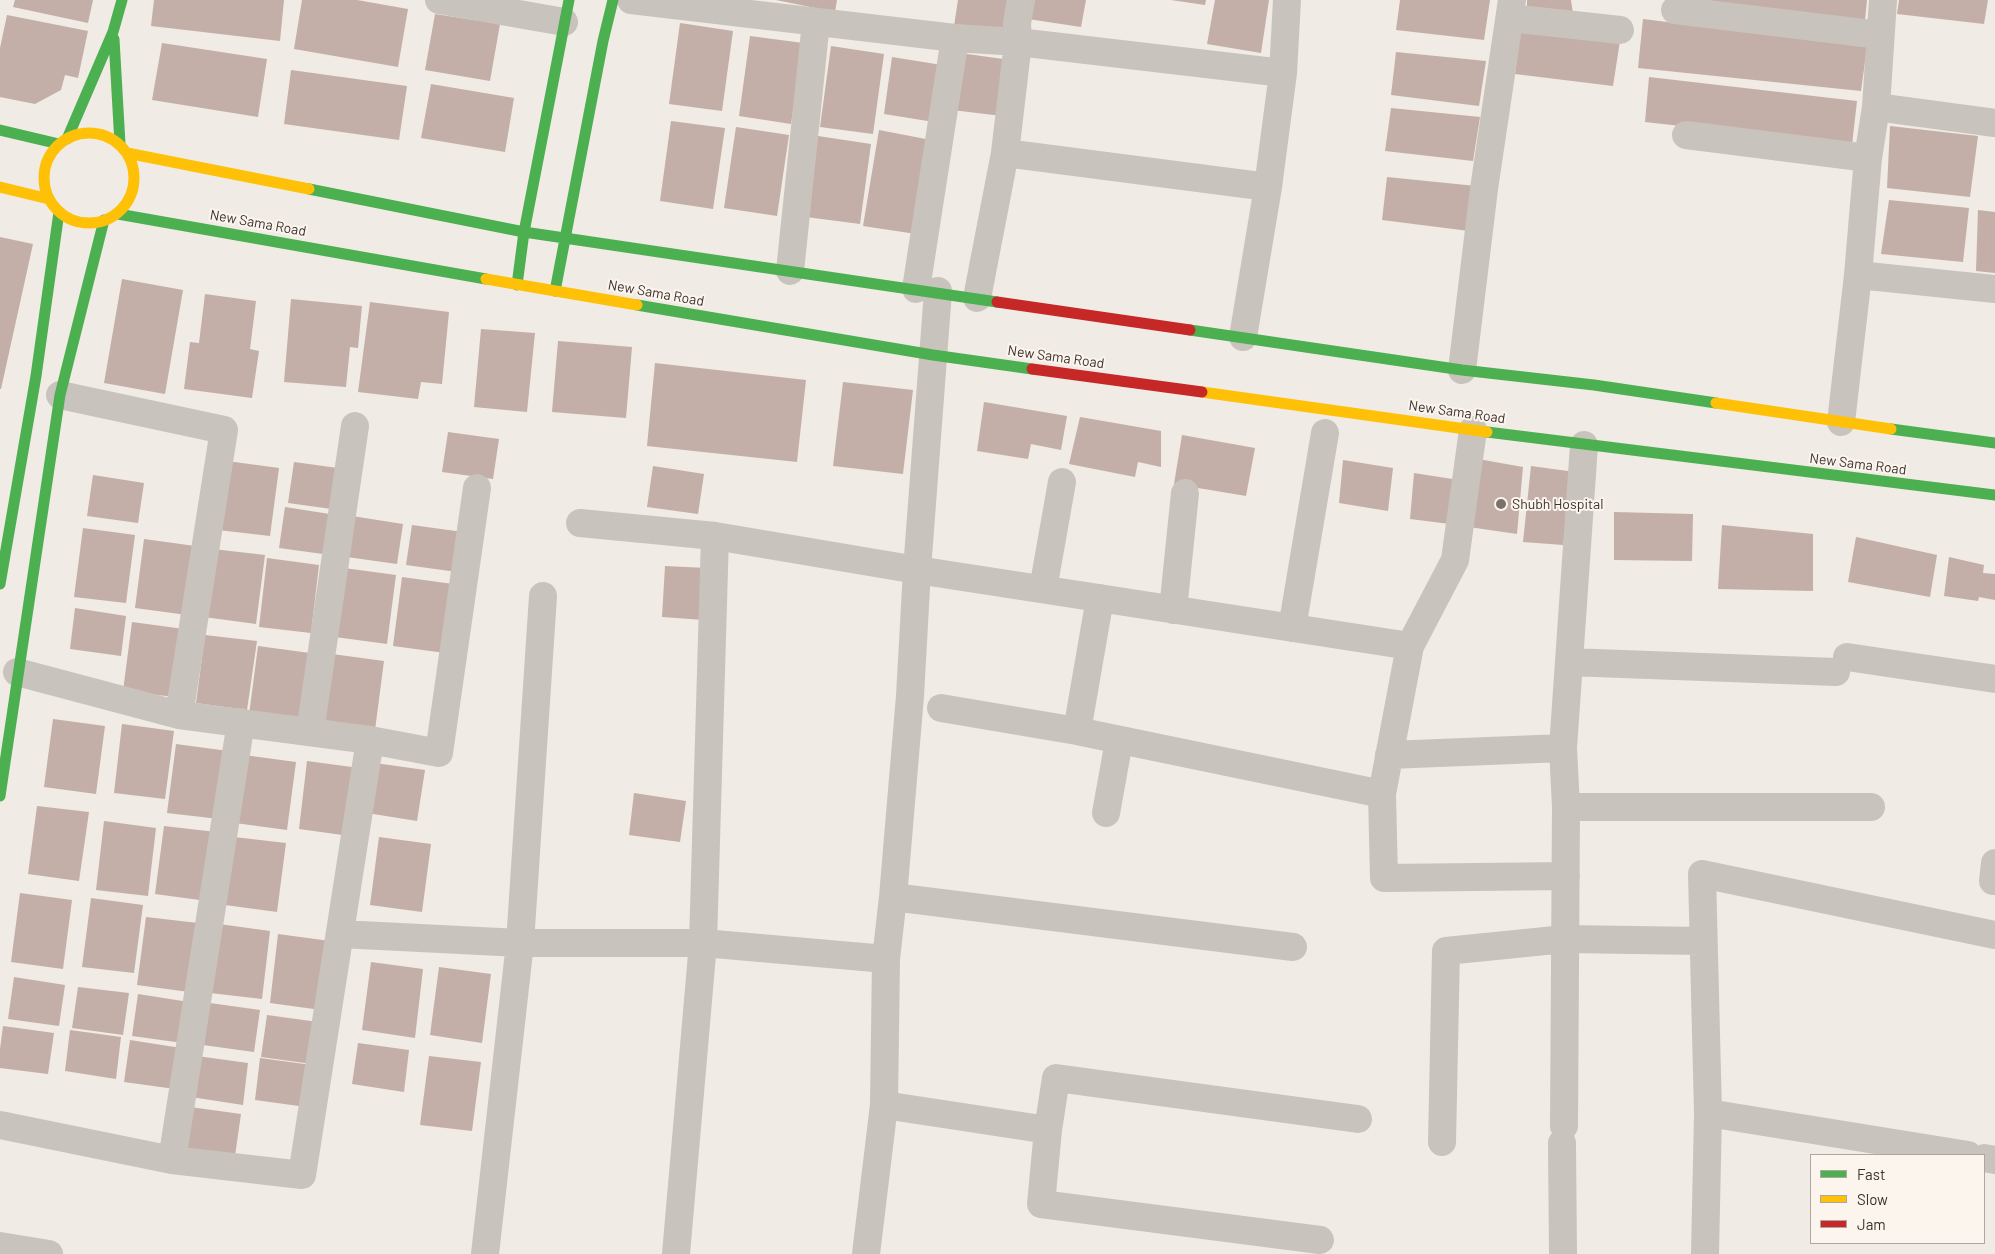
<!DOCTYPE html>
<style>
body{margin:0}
#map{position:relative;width:1995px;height:1254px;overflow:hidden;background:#f0ebe5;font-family:Barlow,sans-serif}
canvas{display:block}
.legend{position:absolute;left:1810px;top:1154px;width:175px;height:90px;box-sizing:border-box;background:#fbf5ee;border:1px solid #aea6a0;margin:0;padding:6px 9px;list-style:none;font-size:15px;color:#3b302b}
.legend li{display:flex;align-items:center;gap:10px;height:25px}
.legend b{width:25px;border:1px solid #aea6a0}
</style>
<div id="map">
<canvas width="1995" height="1254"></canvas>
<ul class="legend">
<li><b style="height:6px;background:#4caf50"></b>Fast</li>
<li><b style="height:6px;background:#ffc107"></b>Slow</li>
<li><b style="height:6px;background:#c62828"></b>Jam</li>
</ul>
</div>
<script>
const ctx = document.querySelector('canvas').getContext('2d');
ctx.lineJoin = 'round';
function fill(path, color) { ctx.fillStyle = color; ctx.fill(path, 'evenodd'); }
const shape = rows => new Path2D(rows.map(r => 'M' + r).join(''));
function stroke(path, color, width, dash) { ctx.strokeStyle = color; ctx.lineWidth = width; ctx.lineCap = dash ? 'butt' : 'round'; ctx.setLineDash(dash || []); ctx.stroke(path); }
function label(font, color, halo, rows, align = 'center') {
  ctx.font = font + ' Barlow,sans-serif'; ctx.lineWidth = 4; ctx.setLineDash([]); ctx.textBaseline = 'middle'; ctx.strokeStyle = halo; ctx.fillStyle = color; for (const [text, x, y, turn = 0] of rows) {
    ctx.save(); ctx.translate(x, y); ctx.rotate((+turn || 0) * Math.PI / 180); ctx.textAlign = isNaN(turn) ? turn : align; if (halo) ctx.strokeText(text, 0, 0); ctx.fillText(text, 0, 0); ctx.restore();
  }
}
fill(shape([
 [15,0,93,0,88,23,13,7],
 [154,0,284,0,280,41,151,26],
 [302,0,357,0,408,9,398,67,294,49],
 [776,0,837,0,835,12],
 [958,0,1009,0,1005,33,954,26],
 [1031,0,1086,0,1081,27,1028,19],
 [1171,0,1206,0,1205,5],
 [1215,0,1269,0,1261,53,1207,44],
 [1400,0,1490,0,1484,40,1396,30],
 [1527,0,1571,0,1573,14,1527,9],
 [1678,0,1867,0,1865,20],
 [1899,0,1988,0,1984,24,1897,14],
 [435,14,500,24,490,81,425,70],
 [7,15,88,31,78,78,65,75,61,90,35,104,0,97,0,48],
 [1643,19,1867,47,1861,91,1638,68],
 [680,23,733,31,722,111,669,104],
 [1521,29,1620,41,1613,86,1515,74],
 [750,36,803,43,791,124,739,116],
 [162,43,267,59,258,117,152,100],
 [831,46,884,54,873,134,820,127],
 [1396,52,1486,61,1479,106,1391,95],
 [960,53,1010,60,1002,116,952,110],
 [892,57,942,65,934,122,884,114],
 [291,70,407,86,399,140,284,124],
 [1649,77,1857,101,1852,145,1645,122],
 [431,84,514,98,505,152,421,138],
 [1391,108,1480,117,1473,161,1385,151],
 [671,121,725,128,713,209,660,201],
 [1890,126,1978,136,1970,197,1887,188],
 [736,127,789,135,777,216,724,208],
 [879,130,931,140,916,234,863,226],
 [818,136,871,144,860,224,806,217],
 [1387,177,1476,186,1469,231,1382,220],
 [1889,200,1969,208,1963,262,1881,254],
 [1978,210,1995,212,1995,273,1976,271],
 [0,237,33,244,1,389,0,389],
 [122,279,183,290,165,394,104,383],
 [205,294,256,301,250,349,259,351,252,398,184,389,190,342,199,343],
 [291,299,362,306,358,348,350,347,346,387,284,382],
 [370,302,449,312,442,384,421,382,418,399,358,392],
 [481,329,535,333,527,412,474,407],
 [558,341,632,347,626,418,552,412],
 [655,363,806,380,797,462,647,446],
 [843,382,913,390,903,474,833,466],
 [984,402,1067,416,1061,450,1031,444,1028,459,977,451],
 [1080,417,1161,431,1161,467,1138,462,1135,477,1069,464],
 [448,432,499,439,493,479,442,472],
 [1182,435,1255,448,1246,496,1174,484],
 [1478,459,1523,467,1517,534,1469,527],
 [1343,460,1393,468,1388,511,1339,503],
 [227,461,279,468,270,536,218,530],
 [294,462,345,469,339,510,288,503],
 [653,466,704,474,698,514,647,507],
 [1531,466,1575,472,1563,545,1523,542],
 [1414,473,1465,481,1458,525,1410,519],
 [93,475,144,483,138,523,87,516],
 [285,507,336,515,330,555,279,548],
 [1614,512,1693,514,1692,561,1614,560],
 [352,516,403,524,397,564,347,557],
 [412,525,463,532,457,572,406,565],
 [1722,525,1813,534,1813,591,1718,589],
 [83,528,135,535,126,603,74,597],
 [1856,537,1937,555,1930,597,1848,582],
 [144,539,195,546,187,615,135,608],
 [213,549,265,555,256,624,204,617],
 [1949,557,1984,565,1983,573,1995,574,1995,600,1979,597,1978,601,1944,596],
 [267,558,319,565,311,633,259,627],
 [665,566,707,568,704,620,662,617],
 [344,568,396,575,387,644,335,637],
 [402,577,453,584,445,653,393,646],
 [75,608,126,616,121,656,70,649],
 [132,622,184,629,175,697,123,691],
 [205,635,257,641,247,710,196,703],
 [258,646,310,653,301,721,249,715],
 [332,654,384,661,375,730,323,723],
 [53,719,105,726,96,794,44,787],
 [122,724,174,731,165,799,114,793],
 [176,744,228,751,219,819,167,813],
 [244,755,296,762,287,830,235,823],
 [307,761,359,768,350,836,299,829],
 [375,763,425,770,417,821,367,813],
 [634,793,686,801,680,842,629,835],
 [37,806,89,812,79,881,28,874],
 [104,821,156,828,148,896,96,890],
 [164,826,216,832,207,901,155,894],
 [234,837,286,843,277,912,225,905],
 [379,837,431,844,422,912,370,905],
 [20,893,72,900,63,969,11,962],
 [91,898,143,905,134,973,82,967],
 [146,917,198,923,189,992,137,985],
 [219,924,270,931,262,999,210,993],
 [278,934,330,941,321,1010,270,1003],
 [371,962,423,969,415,1038,362,1030],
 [439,967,491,974,482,1043,430,1035],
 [14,977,65,985,59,1026,8,1019],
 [78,987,129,993,123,1035,72,1028],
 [138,994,189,1002,183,1043,132,1036],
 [210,1003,260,1010,254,1052,203,1045],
 [267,1015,318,1022,312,1064,261,1057],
 [3,1026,54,1033,48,1074,0,1068,0,1049],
 [70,1030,121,1037,116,1079,65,1071],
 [130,1040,181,1048,175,1089,124,1082],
 [358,1043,409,1050,404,1092,352,1084],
 [197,1056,248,1063,243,1105,191,1097],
 [429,1056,481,1062,472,1131,420,1125],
 [260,1058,312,1065,306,1107,255,1100],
 [190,1107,241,1114,235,1156,184,1148]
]), '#c3afa7');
stroke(shape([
 [439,0,564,22],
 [631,0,955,38,1018,42,1283,73],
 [1675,10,1880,35],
 [1510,18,1620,30],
 [1876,107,1995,123],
 [1686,135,1868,158],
 [1005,153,1268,187],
 [790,271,816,22],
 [1858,275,1995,289],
 [916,289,955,38],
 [977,298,1005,153,1018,42,1017,23,1021,0],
 [1243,337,1268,187,1283,73,1287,0],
 [1462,370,1484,189,1512,0],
 [60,395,224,430,179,715],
 [1841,422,1858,275,1868,158,1876,107,1883,0],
 [1473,430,1455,560,1410,646,1382,794,1384,878,1566,876],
 [580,523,715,536,917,570,1410,646],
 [1043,589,1062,482],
 [1173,610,1185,493],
 [1292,628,1325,433],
 [1847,657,1995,679],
 [1569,662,1836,672],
 [17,672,179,715,370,740,439,753,477,488],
 [941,708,1077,731,1382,794],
 [1077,731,1100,598],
 [310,732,355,426],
 [1389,755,1563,748],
 [1566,807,1871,807],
 [1106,813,1119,741],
 [1993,881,1995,863],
 [893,897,1293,947],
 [340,934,520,943,703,943,886,959],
 [884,1105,1048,1130],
 [1708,1113,1968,1155],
 [0,1125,172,1160,302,1175,370,740],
 [1564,1126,1566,807,1563,748,1584,445],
 [1442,1142,1446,951,1565,939,1703,941],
 [1562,1143,1563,1254],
 [1984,1158,1995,1160],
 [172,1160,241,722],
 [1320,1240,1041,1204,1048,1130,1056,1078,1358,1119],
 [0,1246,49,1254],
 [485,1254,520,943,543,596],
 [676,1254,703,943,715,536],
 [866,1254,884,1105,886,959,893,897,910,696,917,570,938,291],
 [1705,1254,1708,1113,1702,874,1995,935]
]), '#c9c3be', 28);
stroke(shape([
 [114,39,120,144],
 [0,130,59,144],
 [67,139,113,32,122,0],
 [309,189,524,232,997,302],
 [118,214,486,279],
 [517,285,524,232,569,0],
 [555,291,603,41,613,0],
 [637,305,933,355,1032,369],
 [1190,330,1462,370,1594,385,1716,403],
 [1891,429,1995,443],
 [1487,432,1995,495],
 [0,584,36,376,59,212],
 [0,796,60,395,104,220]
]), '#4caf50', 11);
stroke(shape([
 '44 178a45 45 0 1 1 90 0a45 45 0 1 1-90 0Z',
 [127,153,309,189],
 [0,187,49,199],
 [486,279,637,305],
 [1202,392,1487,432],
 [1716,403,1891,429]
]), '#ffc107', 11);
stroke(shape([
 [997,302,1190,330],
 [1032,369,1202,392]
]), '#c62828', 11);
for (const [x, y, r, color] of [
 [1501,504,6,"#7a716c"]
]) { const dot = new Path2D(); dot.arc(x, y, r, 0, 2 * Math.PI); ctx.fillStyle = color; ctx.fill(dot); stroke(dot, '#fbf5ee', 2); }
label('14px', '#3b302b', '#fbf5ee', [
 ["New Sama Road",258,223,10],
 ["New Sama Road",656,293,10],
 ["New Sama Road",1056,357,8],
 ["New Sama Road",1457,412,8],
 ["New Sama Road",1858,464,7]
]);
label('14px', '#3b302b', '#fbf5ee', [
 ["Shubh Hospital",1512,504]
], 'left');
</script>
